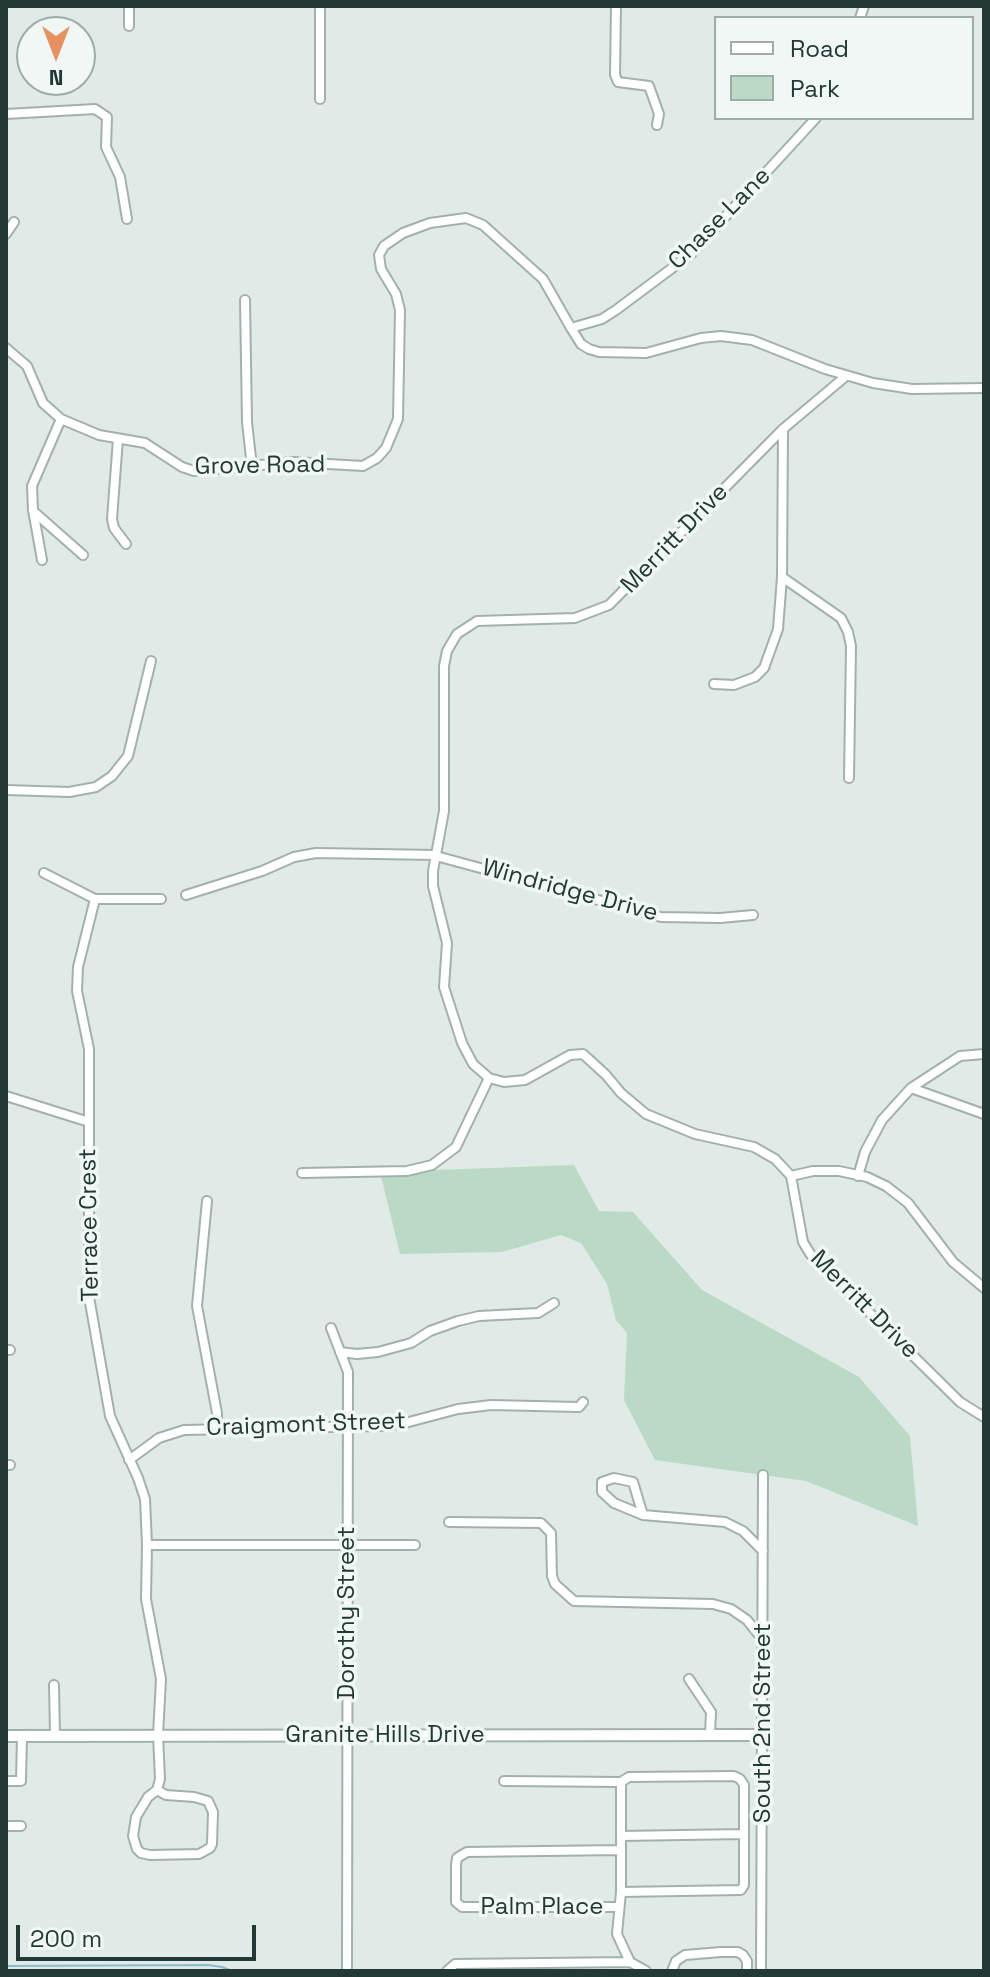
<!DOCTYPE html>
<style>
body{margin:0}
#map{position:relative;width:990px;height:1977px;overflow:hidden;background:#e0eae6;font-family:"Space Grotesk",sans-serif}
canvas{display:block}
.frame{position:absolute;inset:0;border:8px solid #223935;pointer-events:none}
.legend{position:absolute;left:714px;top:16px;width:260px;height:104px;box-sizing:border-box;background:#f0f7f4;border:2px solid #9eaba8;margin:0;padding:10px 14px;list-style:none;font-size:24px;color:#223935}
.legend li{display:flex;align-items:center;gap:16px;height:40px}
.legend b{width:40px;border:2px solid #9eaba8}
.north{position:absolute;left:16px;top:16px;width:80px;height:80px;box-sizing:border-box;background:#f0f7f4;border:2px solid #9eaba8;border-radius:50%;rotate:180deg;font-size:22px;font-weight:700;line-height:32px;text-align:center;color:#223935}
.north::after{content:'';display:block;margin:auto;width:28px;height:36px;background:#e79061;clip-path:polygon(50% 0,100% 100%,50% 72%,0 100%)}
.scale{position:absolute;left:16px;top:1925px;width:240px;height:36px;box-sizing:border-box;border:4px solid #223935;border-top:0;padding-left:10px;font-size:24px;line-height:28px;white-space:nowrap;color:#223935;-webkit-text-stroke:6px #f0f7f4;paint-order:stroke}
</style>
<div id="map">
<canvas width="990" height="1977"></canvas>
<div class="frame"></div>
<ul class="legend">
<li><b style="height:10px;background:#fff"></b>Road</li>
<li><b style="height:22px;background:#badac6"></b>Park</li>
</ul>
<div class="north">N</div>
<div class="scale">200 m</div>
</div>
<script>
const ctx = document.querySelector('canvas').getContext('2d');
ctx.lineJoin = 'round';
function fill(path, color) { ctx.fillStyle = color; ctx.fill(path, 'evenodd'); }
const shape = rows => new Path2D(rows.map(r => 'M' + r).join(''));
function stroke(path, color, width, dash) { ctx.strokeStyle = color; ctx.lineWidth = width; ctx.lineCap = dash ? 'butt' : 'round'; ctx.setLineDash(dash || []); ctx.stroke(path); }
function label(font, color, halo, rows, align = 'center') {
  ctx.font = font + ' "Space Grotesk",sans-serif'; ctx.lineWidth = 7; ctx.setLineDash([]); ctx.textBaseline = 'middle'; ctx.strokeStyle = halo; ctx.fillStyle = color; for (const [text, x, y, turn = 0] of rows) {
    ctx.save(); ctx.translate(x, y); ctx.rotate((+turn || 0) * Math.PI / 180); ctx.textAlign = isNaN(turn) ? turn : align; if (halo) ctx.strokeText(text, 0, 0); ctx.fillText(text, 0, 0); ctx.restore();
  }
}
fill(shape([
 [574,1165,599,1211,633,1212,702,1290,859,1377,910,1436,918,1526,806,1481,655,1460,624,1400,627,1333,616,1320,607,1284,581,1243,561,1235,502,1252,400,1254,380,1172]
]), '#badac6');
stroke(shape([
 [6,1966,208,1965,222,1967,232,1971]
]), '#8cbbcb', 2);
const minor = shape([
 [320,6,320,99],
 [616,6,615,75,618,82,649,86,659,114,657,125],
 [860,18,864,6],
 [129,26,129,6],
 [6,114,95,109,107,117,106,147,120,177,127,219],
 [6,234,14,222],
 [245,300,247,422,252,467],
 [571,328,602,319,616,310,691,254,816,118],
 [6,348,27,366,43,403,61,419,99,435,145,443,182,467,194,471,294,462,363,466,377,458,386,448,398,419,400,310,396,294,381,269,379,255,384,246,403,233,430,223,466,218,483,225,543,279,571,328,581,344,589,349,599,352,646,353,701,338,721,336,752,340,825,369,873,383,912,389,984,388],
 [846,376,783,429,609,605,575,618,477,621,457,634,447,651,444,666,444,811,433,871,433,886,447,943,444,987,462,1043,473,1064,489,1078,504,1082,525,1080,570,1055,583,1054,606,1075,621,1093,646,1114,695,1134,754,1147,775,1159,791,1176,803,1242,811,1255,960,1402,984,1417],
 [118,439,112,519,114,528,126,544],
 [33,511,83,555],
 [42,560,33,510,32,486,61,419],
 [782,577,841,618,848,632,851,646,849,778],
 [714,684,734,685,755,677,764,668,778,629,782,577,783,429],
 [6,790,69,792,96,787,112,776,128,756,151,661],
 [436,856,661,917,720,918,753,915],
 [44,873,95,899,161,899],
 [186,895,262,871,294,857,316,853,436,855],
 [95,899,78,967,77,991,89,1049,89,1297,110,1416,138,1478,145,1499,147,1545,146,1599,161,1679,158,1735,160,1779,157,1790],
 [911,1088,984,1114],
 [6,1096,89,1122],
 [302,1173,407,1171,432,1165,456,1147,489,1078],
 [791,1176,813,1171,839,1171,867,1177,886,1186,908,1203,953,1262,984,1288],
 [858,1176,865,1152,882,1120,911,1088,960,1056,984,1054],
 [207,1201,197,1306,217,1413,217,1429],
 [331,1328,348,1372,347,1971],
 [6,1350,10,1350],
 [340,1352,357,1354,378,1352,411,1343,430,1331,458,1321,479,1316,538,1313,554,1303],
 [129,1460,159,1438,184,1430,381,1426,405,1423,458,1409,491,1405,579,1407,583,1402],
 [6,1465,10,1465],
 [643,1515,614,1503,602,1492,602,1482,614,1478,633,1482,643,1515,725,1522,743,1531,763,1551],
 [449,1522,541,1523,551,1533,552,1576,555,1584,574,1601,713,1604,731,1609,747,1620,763,1640],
 [147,1545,415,1545],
 [689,1679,711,1712,710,1735],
 [54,1685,55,1735],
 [6,1781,21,1781,22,1736],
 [504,1781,621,1782],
 [157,1790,166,1795,194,1797,208,1801,213,1812,212,1844,210,1848,199,1854,150,1855,141,1853,137,1849,133,1836,136,1817,148,1797,157,1790],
 [6,1826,21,1826],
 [621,1836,744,1834],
 [621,1892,741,1890,744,1885,744,1785,740,1779,734,1776,629,1777,621,1782,621,1892,617,1934,630,1962,646,1971],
 [619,1907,462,1907,456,1902,456,1865,457,1858,467,1852,621,1850],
 [447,1971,455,1964,630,1962],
 [672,1971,676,1961,685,1955,721,1952,738,1952,743,1955,747,1961,747,1971],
 [761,1971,763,1475]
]);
const tertiary = shape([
 [6,1736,763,1735]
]);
stroke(minor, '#a3b1ad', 12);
stroke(tertiary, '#a3b1ad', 14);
stroke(minor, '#fff', 8);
stroke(tertiary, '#fff', 10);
label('24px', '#223935', '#f0f7f4', [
 ["Chase Lane",720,219,-45],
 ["Grove Road",260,466,-1],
 ["Merritt Drive",675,539,-46],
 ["Windridge Drive",570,891,15],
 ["Terrace Crest",90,1225,-91],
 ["Merritt Drive",864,1305,45],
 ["Craigmont Street",306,1425,-2],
 ["Dorothy Street",347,1613,-90],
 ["South 2nd Street",763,1723,-90],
 ["Granite Hills Drive",385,1735],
 ["Palm Place",542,1907]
]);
</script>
